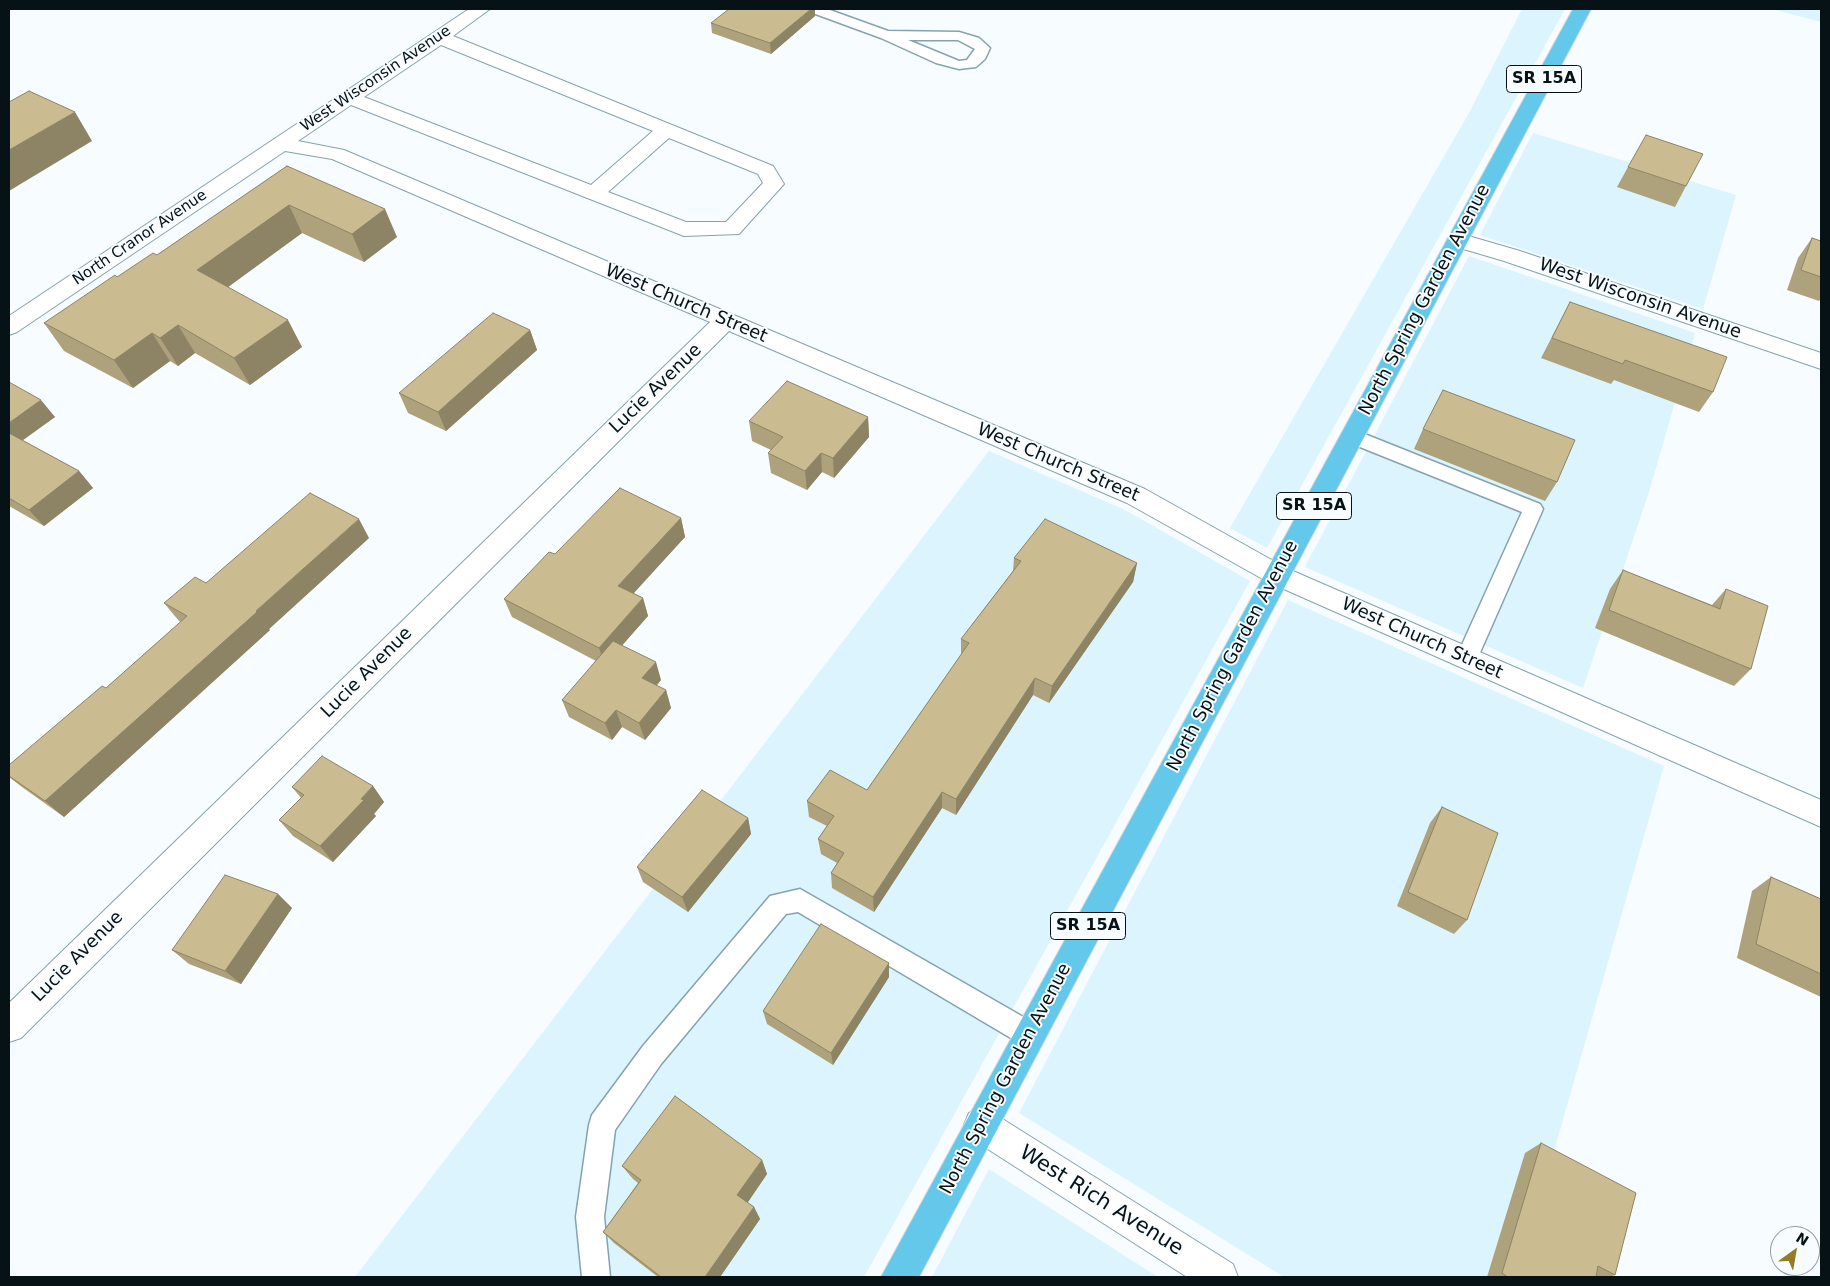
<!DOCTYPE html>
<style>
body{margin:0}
#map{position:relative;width:1830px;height:1286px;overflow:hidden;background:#f6fcff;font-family:"DejaVu Sans",sans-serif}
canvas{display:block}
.frame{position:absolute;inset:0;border:10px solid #061216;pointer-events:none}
.north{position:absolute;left:1770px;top:1226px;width:50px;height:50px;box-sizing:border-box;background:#f6fcff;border:1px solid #969ea2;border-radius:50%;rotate:32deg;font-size:14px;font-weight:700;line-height:20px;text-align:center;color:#061216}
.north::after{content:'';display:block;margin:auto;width:18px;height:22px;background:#957d25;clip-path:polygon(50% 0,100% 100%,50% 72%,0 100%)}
</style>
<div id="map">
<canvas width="1830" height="1286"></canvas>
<div class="frame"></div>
<div class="north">N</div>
</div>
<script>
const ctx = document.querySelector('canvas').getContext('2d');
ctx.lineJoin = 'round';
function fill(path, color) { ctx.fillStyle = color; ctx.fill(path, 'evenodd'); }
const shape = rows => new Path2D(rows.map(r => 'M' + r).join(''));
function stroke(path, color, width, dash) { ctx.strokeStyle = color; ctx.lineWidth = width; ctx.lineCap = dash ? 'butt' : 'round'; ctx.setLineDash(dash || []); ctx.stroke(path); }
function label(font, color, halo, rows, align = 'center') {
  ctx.font = font + ' "DejaVu Sans",sans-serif'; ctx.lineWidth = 4; ctx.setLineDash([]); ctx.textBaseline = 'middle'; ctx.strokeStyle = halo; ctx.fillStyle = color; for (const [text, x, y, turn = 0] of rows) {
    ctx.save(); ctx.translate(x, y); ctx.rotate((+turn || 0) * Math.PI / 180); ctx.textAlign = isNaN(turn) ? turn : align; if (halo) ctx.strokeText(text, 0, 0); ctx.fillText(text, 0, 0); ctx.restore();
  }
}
fill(shape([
 [1522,9,1565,9,1267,548,1230,528,1469,113],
 [1772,9,1821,9,1821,22],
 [1533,133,1736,195,1703,309,1480,235],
 [1469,256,1695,333,1649,492,1583,688,1305,567],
 [989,451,1125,510,1250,581,864,1277,355,1277],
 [1288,600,1664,766,1518,1277,1284,1277,1019,1113],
 [989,1169,1158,1277,932,1277]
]), '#dbf4fd');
const lane = shape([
 [808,9,827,9,888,31,959,32,979,38,990,48,985,59,976,67,959,69,936,63,881,38,810,12,808,9],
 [908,40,958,40,975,49,967,60,959,61,908,40],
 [1352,429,1540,504,1543,509,1475,664,1467,667,1459,664,1456,658,1522,512,1345,441,1343,436,1345,431,1352,429],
 [800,889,1039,1026,1043,1035,1039,1044,1030,1048,1021,1044,798,912,786,914,661,1064,615,1130,604,1217,610,1277,582,1277,576,1217,589,1125,592,1115,643,1046,770,896,800,889]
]);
const street = shape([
 [469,9,490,9,453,36,773,166,784,184,739,234,684,236,351,105,298,141,344,150,1145,489,1286,568,1821,800,1821,827,1268,582,1127,503,729,331,21,1038,9,1042,9,1003,710,322,332,159,285,151,17,332,9,335,9,316,469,9],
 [441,45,653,131,591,185,364,97,441,45],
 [669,138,758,174,763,183,726,222,686,222,608,192,669,138],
 [981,1108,993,1113,1233,1264,1238,1277,1187,1277,969,1137,964,1125,969,1113,981,1108]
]);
const secondary = shape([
 [1458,233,1520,251,1821,353,1821,369,1504,261,1450,245,1447,240,1450,235,1458,233]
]);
const highway = shape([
 [1573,9,1591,9,919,1277,881,1277,1573,9]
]);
stroke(lane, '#84a3ae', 3);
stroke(street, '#84a3ae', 2);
stroke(secondary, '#84a3ae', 2);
stroke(highway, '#d7d9da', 2);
fill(lane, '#fff');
fill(street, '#fff');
fill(secondary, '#fff');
fill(highway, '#64c8ea');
fill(shape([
 [815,16,771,54,712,33,711,23],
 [287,166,397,237,364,262,302,233,228,287,302,347,250,385,195,353,178,366,170,361,133,388,64,351,44,323,117,277,157,255],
 [1628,167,1686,186,1675,207,1617,187],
 [1812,238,1821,241,1821,298,1819,301,1787,290,1798,258],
 [1570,302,1713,392,1699,412,1614,380,1611,384,1541,358],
 [530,330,537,350,446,431,408,413,399,393],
 [9,382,55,417,22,440,79,471,93,488,44,526,9,506],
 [868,417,869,437,834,478,822,472,807,490,771,473,768,453,771,450,752,441,749,421],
 [1423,429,1557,482,1545,501,1414,449],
 [681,518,685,537,633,593,643,598,648,616,622,645,661,680,656,686,666,690,671,708,645,740,622,727,612,740,569,717,562,700,596,661,512,617,504,599,555,554],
 [369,538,269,629,270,630,64,817,22,787,9,777,9,765,106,688,181,622,179,621,164,603,206,583],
 [1014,558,1137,563,1133,582,1049,703,1033,695,956,815,942,808,874,912,832,888,831,873,837,863,821,854,818,839,827,826,809,817,807,801,867,790,961,655,961,639,1013,571],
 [1623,570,1712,605,1726,589,1751,669,1734,686,1595,628,1610,589],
 [373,786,384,802,374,814,376,816,333,862,293,836,279,820,301,798,292,787],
 [1442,807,1467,920,1454,934,1397,906,1430,823],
 [748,818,751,834,688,912,643,882,637,867],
 [1771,877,1821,899,1821,997,1737,958,1752,891],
 [278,894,292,908,241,984,189,964,172,950],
 [889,963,889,977,833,1065,767,1024,763,1011],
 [1541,1143,1615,1275,1610,1277,1487,1277,1525,1153],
 [762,1160,767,1174,747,1203,754,1207,760,1219,720,1277,658,1277,614,1243,603,1232,638,1183,633,1179,622,1166]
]), '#aea27c');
fill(shape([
 [811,9,815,9,815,16,771,54,770,43],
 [75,112,92,141,9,191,9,150],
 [289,205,302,233,213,298,197,270],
 [385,209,397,237,364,262,352,234],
 [288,320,302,347,250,385,234,358],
 [178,325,195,353,178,366,160,338],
 [530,330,537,350,446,431,438,412],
 [152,333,170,361,133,388,114,360],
 [41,400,55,417,15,446,9,438,9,423],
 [868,417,869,437,834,478,833,458],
 [821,453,822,472,807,490,805,471],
 [79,471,93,488,44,526,29,510],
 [681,518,685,537,624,604,618,586],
 [359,519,369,538,269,629,270,630,64,817,45,801],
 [1137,563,1133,582,1049,703,1052,686],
 [643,598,648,616,605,665,599,648],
 [656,662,661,680,648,696,642,678],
 [1035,678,1033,695,956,815,956,799],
 [666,690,671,708,645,740,639,723],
 [616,710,622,727,612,740,605,723],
 [373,786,384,802,374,814,376,816,333,862,320,846],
 [942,792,942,808,874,912,873,897],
 [748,818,751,834,688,912,682,897],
 [278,894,292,908,241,984,225,971],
 [889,963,889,977,833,1065,831,1053],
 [762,1160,767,1174,744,1208,737,1195],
 [754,1207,760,1219,720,1277,705,1277]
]), '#8d8465');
const building = shape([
 [729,9,811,9,770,43,711,23,729,9],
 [29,91,75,112,9,150,9,102,29,91],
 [1646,135,1703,154,1686,186,1628,167,1646,135],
 [287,166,385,209,352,234,289,205,197,270,288,320,234,358,178,325,160,338,152,333,114,360,44,323,115,275,117,277,153,253,157,255,287,166],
 [1812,238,1821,241,1821,277,1801,270,1812,238],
 [1570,302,1727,357,1713,392,1625,360,1623,364,1552,338,1570,302],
 [493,313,530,330,438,412,399,393,493,313],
 [787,381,868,417,833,458,821,453,805,471,768,453,783,437,749,421,787,381],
 [9,382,41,400,9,423,9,382],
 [1443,390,1575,440,1557,482,1423,429,1443,390],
 [9,433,79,471,29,510,9,498,9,433],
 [620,488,681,518,618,586,643,598,599,648,504,599,549,552,555,554,620,488],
 [310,493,359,519,256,611,257,612,45,801,9,776,9,765,102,686,106,688,187,616,164,603,195,577,206,583,310,493],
 [1045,519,1137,563,1052,686,1035,678,956,799,942,792,873,897,831,873,844,853,818,839,834,816,807,801,830,770,867,790,969,643,961,639,1021,561,1014,558,1045,519],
 [1623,570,1720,609,1726,589,1768,606,1751,669,1609,610,1623,570],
 [613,641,656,662,642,678,666,690,639,723,616,710,605,723,562,700,613,641],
 [322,756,373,786,361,799,364,800,320,846,279,820,304,795,292,787,322,756],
 [702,790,748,818,682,897,637,867,702,790],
 [1442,807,1498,833,1467,920,1408,892,1442,807],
 [225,875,278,894,225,971,172,950,225,875],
 [1771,877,1821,899,1821,974,1756,944,1771,877],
 [821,924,889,963,831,1053,763,1011,821,924],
 [675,1096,762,1160,737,1195,754,1207,705,1277,661,1277,603,1232,641,1180,622,1166,675,1096],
 [1541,1143,1636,1193,1615,1275,1598,1266,1596,1277,1508,1277,1502,1273,1541,1143]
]);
fill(building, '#cabc90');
stroke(building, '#8d8465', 1);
label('15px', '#061216', '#f6fcff', [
 ["West Wisconsin Avenue",376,79,-34],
 ["North Cranor Avenue",140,238,-34]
]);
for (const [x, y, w] of [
 [1544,79,75],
 [1314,506,75],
 [1088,926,75]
]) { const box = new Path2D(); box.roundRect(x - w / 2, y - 13.5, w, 27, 4); ctx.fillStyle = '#f6fcff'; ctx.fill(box); stroke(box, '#061216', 1); }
label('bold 16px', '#061216', null, [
 ["SR 15A",1544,79],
 ["SR 15A",1314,506],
 ["SR 15A",1088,926]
]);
label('18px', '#061216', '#f6fcff', [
 ["West Wisconsin Avenue",1640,299,19],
 ["North Spring Garden Avenue",1425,300,-62],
 ["West Church Street",686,304,23],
 ["Lucie Avenue",656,389,-44],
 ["West Church Street",1058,463,23],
 ["West Church Street",1422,639,24],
 ["North Spring Garden Avenue",1233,656,-62],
 ["Lucie Avenue",367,673,-45],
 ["Lucie Avenue",78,957,-45],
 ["North Spring Garden Avenue",1006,1079,-62]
]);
label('21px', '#061216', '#f6fcff', [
 ["West Rich Avenue",1101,1201,32]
]);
</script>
